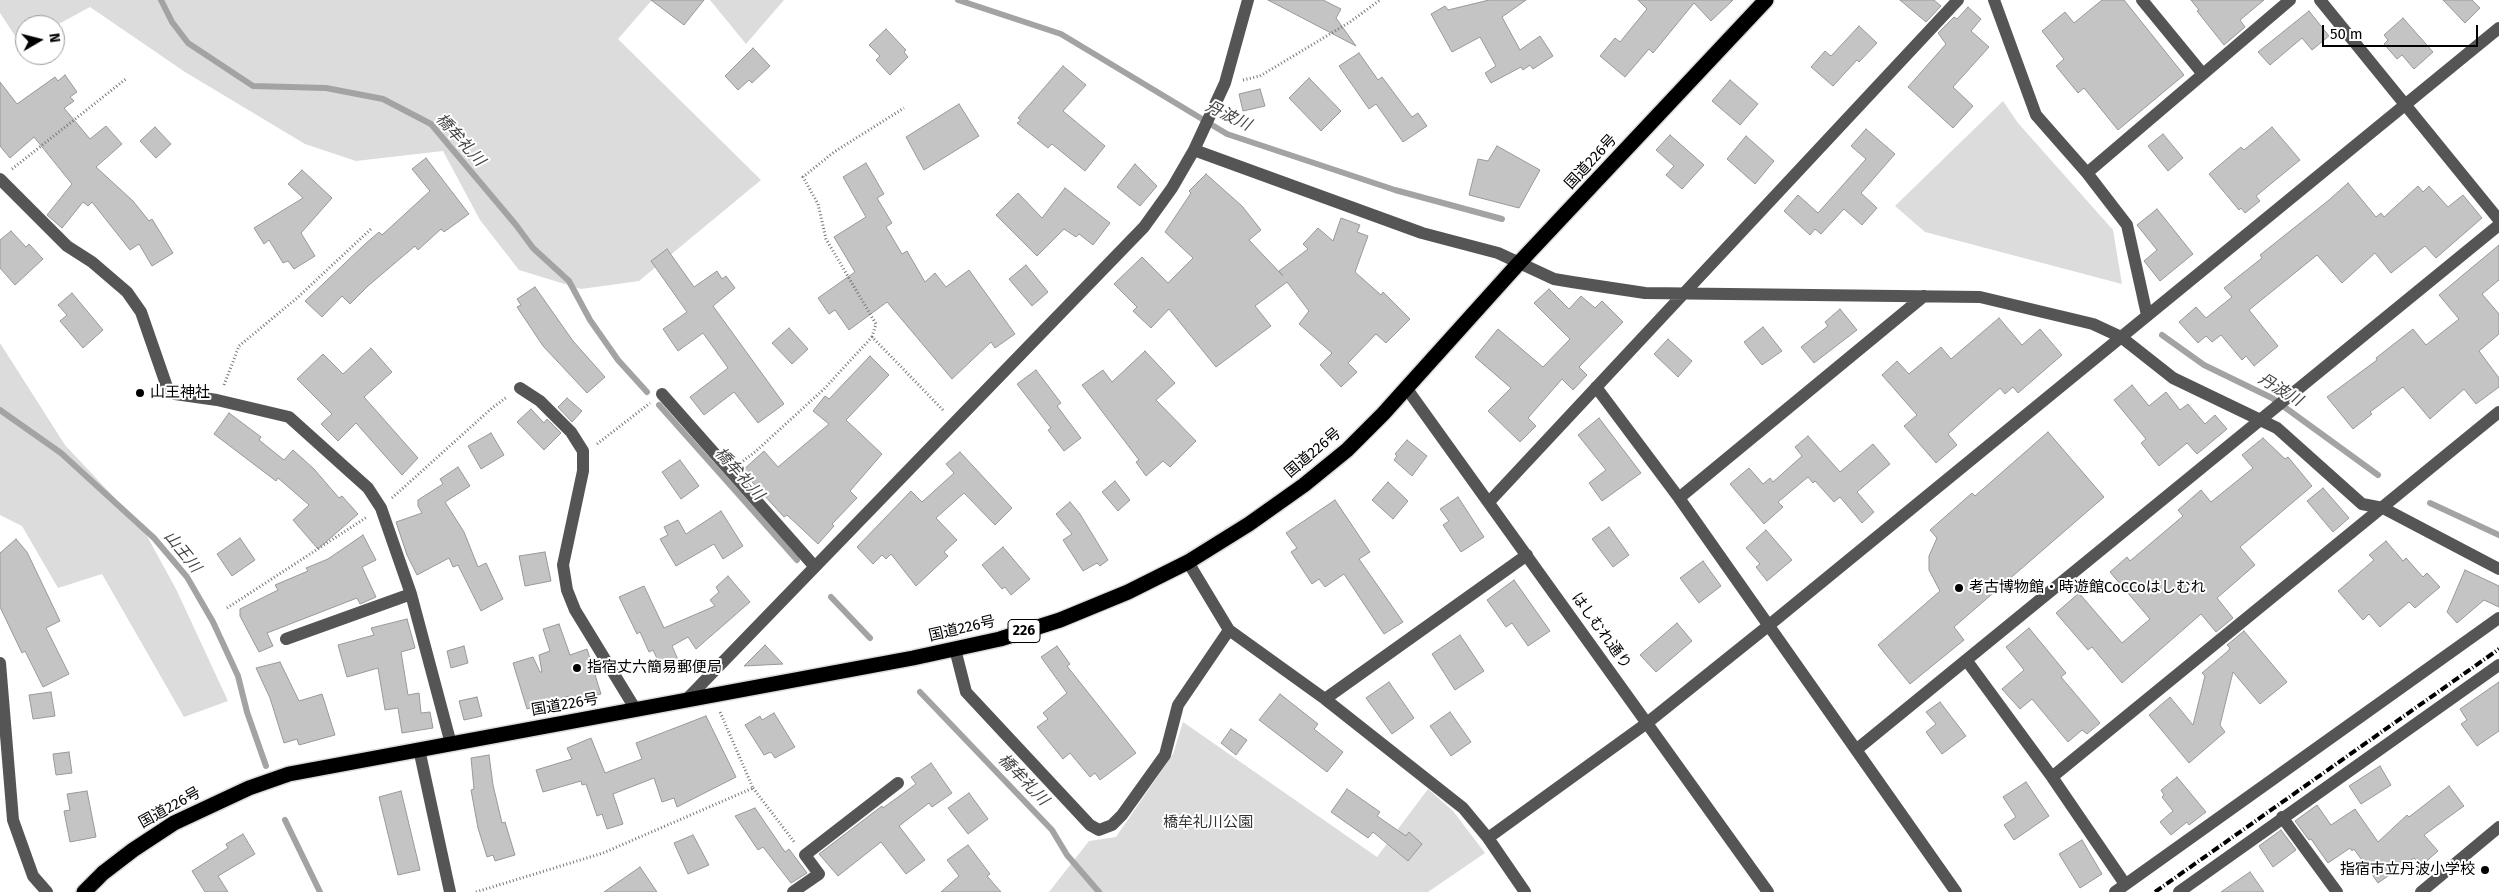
<!DOCTYPE html>
<meta charset="utf-8">
<style>
body{margin:0}
#map{position:relative;width:2499px;height:892px;overflow:hidden;background:#fff;font-family:"Fira Sans",sans-serif}
canvas{display:block}
.north{position:absolute;left:15px;top:15px;width:50px;height:50px;box-sizing:border-box;background:#fff;border:1px solid #999;border-radius:50%;rotate:82deg;font-size:14px;font-weight:700;line-height:20px;text-align:center;color:#000}
.north::after{content:'';display:block;margin:auto;width:18px;height:22px;background:#000;clip-path:polygon(50% 0,100% 100%,50% 72%,0 100%)}
.scale{position:absolute;left:2322px;top:25px;width:156px;height:22px;box-sizing:border-box;border:2px solid #000;border-top:0;padding-left:6px;font-size:15px;line-height:18px;white-space:nowrap;color:#000;-webkit-text-stroke:4px #fff;paint-order:stroke}
</style>
<div id="map">
<canvas width="2499" height="892"></canvas>
<div class="north">N</div>
<div class="scale">50 m</div>
</div>
<script>
const ctx = document.querySelector('canvas').getContext('2d');
ctx.lineJoin = 'round';
function fill(path, color) { ctx.fillStyle = color; ctx.fill(path, 'evenodd'); }
const shape = rows => new Path2D(rows.map(r => 'M' + r).join(''));
function stroke(path, color, width, dash) { ctx.strokeStyle = color; ctx.lineWidth = width; ctx.lineCap = dash ? 'butt' : 'round'; ctx.setLineDash(dash || []); ctx.stroke(path); }
function label(font, color, halo, rows, align = 'center') {
  ctx.font = font + ' "Fira Sans","Noto Sans JP",sans-serif'; ctx.lineWidth = 4; ctx.setLineDash([]); ctx.textBaseline = 'middle'; ctx.strokeStyle = halo; ctx.fillStyle = color; for (const [text, x, y, turn = 0] of rows) {
    ctx.save(); ctx.translate(x, y); ctx.rotate((+turn || 0) * Math.PI / 180); ctx.textAlign = isNaN(turn) ? turn : align; if (halo) ctx.strokeText(text, 0, 0); ctx.fillText(text, 0, 0); ctx.restore();
  }
}
fill(shape([
 [0,0,652,0,618,39,761,180,639,281,581,289,519,270,480,220,443,151,356,161,305,144,185,72,90,7,55,26,25,25,25,43,21,45,0,13],
 [710,0,784,0,746,44],
 [2003,101,2018,123,2113,230,2122,284,1925,232,1895,206],
 [0,343,65,445,142,527,176,589,228,701,184,717,102,574,58,588,22,526,0,515],
 [1183,722,1377,857,1428,789,1453,811,1485,853,1428,892,1049,892,1089,841,1116,837,1173,754]
]), '#dcdcdc');
stroke(shape([
 [161,0,172,22,188,43,253,86,326,88,383,99,431,124,516,225,533,248,569,281,590,320,618,360,647,392],
 [958,0,1061,34,1227,134,1395,190,1502,219],
 [2162,335,2204,365,2272,398,2378,475],
 [659,405,797,560],
 [0,410,61,453,154,538,187,577,213,622,238,676,247,712,266,766],
 [2430,503,2499,535],
 [831,597,870,638],
 [920,692,1052,830,1067,855,1099,892],
 [285,820,320,892]
]), '#a3a3a3', 6);
const building = shape([
 [651,0,704,0,684,25,651,0],
 [1268,0,1323,0,1341,9,1336,18,1356,46,1268,0],
 [1489,0,1526,0,1502,17,1520,50,1540,36,1553,56,1533,69,1530,65,1523,70,1521,67,1491,83,1485,73,1496,66,1480,37,1452,52,1431,14,1445,6,1448,10,1489,0],
 [1638,0,1733,0,1711,21,1694,3,1653,53,1649,49,1625,77,1600,56,1615,38,1620,42,1647,9,1638,0],
 [1900,0,1934,0,1941,6,1926,22,1900,0],
 [2102,0,2124,0,2184,75,2118,130,2084,88,2078,93,2056,66,2064,59,2042,31,2065,12,2074,23,2102,0],
 [2191,0,2264,0,2240,20,2245,27,2224,45,2197,11,2199,10,2191,0],
 [2443,0,2472,0,2480,8,2465,23,2443,0],
 [1968,7,1981,19,1971,31,1989,47,1953,87,1973,106,1953,128,1908,87,1946,44,1938,33,1954,17,1957,19,1968,7],
 [2309,11,2329,36,2312,50,2302,38,2270,65,2258,52,2309,11],
 [2403,18,2433,52,2414,69,2402,55,2397,59,2384,44,2388,40,2384,35,2403,18],
 [1859,26,1877,43,1859,62,1857,60,1833,86,1811,67,1825,51,1831,56,1859,26],
 [886,29,906,50,904,52,908,57,890,75,876,60,880,56,869,45,886,29],
 [753,48,770,66,752,83,749,80,738,90,725,76,753,48],
 [1359,53,1378,80,1382,77,1412,117,1418,113,1427,126,1403,142,1376,104,1369,109,1339,66,1359,53],
 [1063,66,1086,85,1063,111,1105,146,1085,171,1052,144,1048,148,1017,123,1021,120,1018,118,1063,66],
 [65,75,77,92,70,97,74,101,64,108,90,139,106,126,122,144,96,167,133,201,149,221,152,219,173,253,152,266,139,244,130,250,92,202,88,206,83,202,62,228,47,215,72,184,34,137,10,158,0,146,0,82,17,104,55,77,58,81,65,75],
 [1309,78,1341,111,1321,131,1289,98,1309,78],
 [1730,80,1758,104,1740,125,1712,101,1730,80],
 [1260,89,1265,106,1243,111,1239,94,1260,89],
 [959,104,979,136,924,170,906,137,959,104],
 [155,127,171,144,156,158,140,141,155,127],
 [2272,127,2300,160,2256,196,2260,201,2245,213,2241,208,2239,210,2209,174,2241,147,2244,150,2272,127],
 [1866,129,1895,154,1861,193,1877,208,1862,225,1844,209,1821,234,1815,229,1810,235,1784,211,1798,195,1818,213,1866,159,1851,146,1866,129],
 [2163,134,2183,158,2168,171,2148,146,2163,134],
 [1670,135,1704,165,1682,189,1666,175,1674,166,1656,150,1670,135],
 [1746,136,1774,161,1755,184,1727,159,1746,136],
 [1497,146,1540,170,1519,208,1469,195,1478,159,1488,161,1497,146],
 [426,158,469,214,444,232,441,229,418,250,415,246,368,286,350,304,342,296,322,317,305,301,364,245,379,232,382,235,430,191,412,169,426,158],
 [866,163,884,194,877,198,892,223,886,227,902,254,907,251,925,282,935,273,946,287,969,270,1015,334,995,348,991,342,952,379,887,302,849,330,835,310,829,314,818,298,855,272,834,237,866,217,843,177,866,163],
 [1135,164,1157,186,1140,206,1117,187,1135,164],
 [302,170,332,198,301,233,315,256,294,269,288,261,283,263,269,240,264,244,254,228,303,198,288,184,302,170],
 [1206,174,1242,206,1261,230,1249,240,1283,276,1279,271,1308,249,1303,244,1318,228,1333,241,1341,218,1360,225,1357,232,1368,236,1355,272,1381,295,1383,292,1410,319,1386,343,1376,334,1348,363,1357,372,1341,387,1320,365,1332,353,1299,324,1309,311,1287,282,1255,306,1271,326,1216,367,1169,309,1151,328,1133,311,1137,307,1114,284,1142,257,1168,283,1193,258,1165,232,1191,193,1189,191,1206,174],
 [2348,183,2376,217,2381,213,2384,217,2418,186,2423,192,2429,186,2448,207,2463,195,2482,218,2436,258,2425,246,2391,273,2375,253,2342,283,2317,255,2249,310,2278,346,2254,366,2246,356,2242,360,2221,335,2212,342,2206,336,2198,343,2179,322,2196,307,2206,318,2232,297,2224,288,2262,258,2260,255,2329,200,2348,183],
 [1065,188,1110,223,1093,245,1079,234,1076,237,1064,229,1037,256,996,215,1018,193,1042,218,1065,188],
 [2157,209,2193,254,2160,281,2144,261,2157,250,2137,225,2157,209],
 [11,231,26,247,29,244,43,259,15,285,0,268,0,240,11,231],
 [2499,245,2499,280,2482,294,2499,314,2499,334,2479,351,2499,378,2499,387,2476,404,2464,389,2430,419,2403,387,2370,412,2372,414,2353,429,2327,397,2377,360,2376,358,2413,329,2426,345,2459,319,2439,295,2499,245],
 [667,249,694,287,717,271,722,279,726,276,735,288,713,306,784,404,758,423,734,392,704,415,690,397,728,368,703,333,678,351,663,329,687,312,651,261,667,249],
 [1026,265,1048,292,1032,306,1009,279,1026,265],
 [535,287,573,341,605,377,587,393,543,346,517,307,521,305,517,299,535,287],
 [1549,289,1569,309,1581,296,1595,308,1602,301,1623,322,1579,367,1587,375,1573,390,1562,379,1528,418,1536,426,1520,442,1488,411,1511,388,1475,357,1498,329,1543,367,1570,339,1534,303,1549,289],
 [72,293,103,330,83,348,60,321,67,315,58,305,72,293],
 [1840,309,1857,330,1814,363,1801,347,1828,326,1825,322,1840,309],
 [1999,318,2022,345,2040,329,2062,355,2018,393,2013,387,2005,394,2000,388,1948,434,1957,445,1936,463,1904,426,1917,415,1882,375,1897,361,1909,374,1941,347,1951,359,1999,318],
 [1763,327,1782,351,1762,365,1744,342,1763,327],
 [789,328,808,349,792,364,772,343,789,328],
 [1668,339,1692,361,1678,377,1654,354,1668,339],
 [371,348,392,372,364,397,418,458,402,475,356,423,338,441,321,424,332,414,297,379,323,354,343,374,371,348],
 [1145,351,1175,383,1156,400,1196,441,1170,467,1163,461,1146,476,1136,462,1139,460,1082,385,1103,370,1112,382,1145,351],
 [870,356,889,375,846,420,882,454,850,491,857,498,832,524,834,526,818,544,787,515,784,517,742,471,764,451,778,467,829,424,813,411,825,396,829,399,870,356],
 [1036,370,1061,403,1057,406,1081,438,1064,451,1048,430,1051,428,1017,384,1036,370],
 [2132,385,2149,406,2166,392,2180,410,2188,404,2205,424,2215,415,2227,429,2197,454,2187,443,2159,466,2141,443,2146,439,2114,400,2132,385],
 [567,398,582,411,572,422,558,407,567,398],
 [531,409,544,423,547,419,561,433,544,450,517,422,531,409],
 [229,413,261,437,259,440,284,460,293,450,314,469,339,498,342,496,358,514,318,549,293,520,309,505,278,478,276,481,214,434,229,413],
 [1599,418,1641,473,1602,501,1589,483,1606,470,1578,435,1599,418],
 [2048,432,2104,497,1954,627,1964,640,1910,684,1878,645,1940,591,1929,570,1929,556,1937,538,1930,530,1972,493,1975,496,2048,432],
 [491,433,504,455,481,469,468,446,491,433],
 [1808,436,1840,472,1873,444,1890,464,1857,492,1874,512,1862,523,1840,497,1834,502,1815,481,1813,483,1808,477,1778,502,1783,507,1764,524,1730,484,1749,468,1763,484,1770,478,1773,482,1802,456,1795,447,1808,436],
 [2263,438,2285,459,2288,457,2312,486,2240,547,2255,565,2217,598,2233,618,2216,632,2201,614,2122,683,2092,647,2088,650,2056,613,2079,593,2122,643,2150,619,2110,572,2127,557,2130,561,2183,516,2178,510,2201,490,2211,502,2253,468,2242,455,2263,438],
 [1407,440,1427,456,1412,476,1394,460,1397,456,1395,454,1407,440],
 [960,452,1012,508,995,525,964,493,936,518,957,540,944,552,948,556,916,586,891,554,886,559,882,555,873,564,857,547,911,491,922,502,954,473,946,464,960,452],
 [680,460,699,486,681,499,662,472,680,460],
 [458,467,470,486,445,502,464,532,478,567,486,563,503,599,481,611,458,565,453,567,449,558,417,575,407,555,396,522,422,513,418,506,418,500,443,484,440,479,458,467],
 [1115,481,1130,500,1118,511,1102,492,1115,481],
 [1388,482,1408,501,1393,519,1372,500,1388,482],
 [2323,488,2349,518,2333,532,2307,501,2323,488],
 [1458,497,1484,537,1461,552,1443,525,1449,521,1440,509,1458,497],
 [1335,500,1370,552,1359,559,1403,622,1384,634,1344,574,1325,587,1319,579,1312,584,1291,552,1297,548,1286,533,1335,500],
 [1070,502,1080,514,1108,560,1100,566,1097,563,1083,571,1063,540,1072,534,1056,514,1070,502],
 [721,511,743,546,723,559,714,544,676,566,660,539,668,535,664,527,678,520,686,534,721,511],
 [1609,527,1629,555,1613,567,1592,539,1609,527],
 [1766,530,1792,560,1767,581,1756,567,1760,564,1746,548,1766,530],
 [363,535,376,560,362,567,376,597,360,604,357,598,267,633,273,646,259,652,240,616,240,609,278,590,275,585,308,571,306,568,328,559,363,535],
 [240,538,255,560,232,576,217,554,240,538],
 [16,539,27,552,60,621,46,628,69,674,43,687,25,651,22,653,0,607,0,553,16,539],
 [2386,541,2403,561,2406,558,2423,577,2427,573,2440,587,2415,608,2409,602,2380,627,2369,614,2363,620,2338,591,2374,560,2369,555,2386,541],
 [1003,547,1030,579,1011,595,1005,587,1002,589,982,565,1003,547],
 [545,552,551,581,525,586,519,556,545,552],
 [1703,561,1721,586,1699,603,1680,578,1703,561],
 [2465,570,2499,586,2499,607,2484,600,2457,623,2447,612,2465,570],
 [728,576,750,602,696,649,688,637,672,646,679,662,662,669,653,650,649,652,640,632,637,634,619,597,644,586,664,628,715,606,710,600,719,592,716,587,728,576],
 [1514,580,1550,631,1528,646,1512,623,1506,627,1487,600,1514,580],
 [407,619,415,648,401,652,408,695,419,693,421,713,430,712,433,728,402,733,398,708,385,710,378,668,347,677,338,645,374,635,371,628,407,619],
 [1677,623,1692,641,1656,672,1640,655,1677,623],
 [559,624,570,655,587,649,601,694,572,703,569,696,527,709,513,663,533,657,540,672,542,672,539,655,550,651,543,629,559,624],
 [2029,628,2066,673,2061,677,2100,723,2087,734,2082,730,2068,742,2032,699,2020,709,2002,689,2024,670,2006,647,2029,628],
 [2244,631,2287,682,2260,704,2233,672,2220,725,2225,732,2189,763,2149,715,2170,697,2193,725,2205,676,2202,673,2228,651,2230,648,2227,645,2244,631],
 [1460,635,1484,671,1455,690,1432,654,1460,635],
 [765,645,783,664,744,666,765,645],
 [464,646,468,663,451,668,447,651,464,646],
 [1057,646,1070,664,1067,666,1136,753,1100,780,1095,773,1090,777,1070,753,1063,759,1037,727,1048,719,1043,713,1067,693,1041,657,1057,646],
 [280,662,299,701,322,694,335,735,299,745,297,739,284,743,270,698,256,668,280,662],
 [1389,682,1414,718,1392,734,1366,698,1389,682],
 [2499,682,2499,731,2477,746,2461,724,2467,720,2460,709,2499,682],
 [51,692,55,716,33,719,29,695,51,692],
 [1280,694,1318,724,1314,729,1343,752,1327,772,1259,720,1280,694],
 [477,697,482,716,464,720,459,701,477,697],
 [1940,702,1966,736,1942,754,1926,732,1936,724,1926,712,1940,702],
 [1450,712,1471,742,1451,756,1430,726,1450,712],
 [774,713,795,747,775,758,771,752,764,755,745,725,760,716,762,720,774,713],
 [706,716,736,777,677,807,674,798,662,802,654,778,613,794,623,824,607,829,602,814,597,816,586,784,582,785,581,781,543,792,536,770,572,759,567,748,591,738,605,773,642,759,636,743,706,716],
 [1231,729,1247,740,1236,755,1221,743,1231,729],
 [69,752,72,773,56,775,53,754,69,752],
 [489,755,493,785,502,823,505,822,515,855,495,861,493,855,487,857,478,828,471,790,474,789,471,758,489,755],
 [931,763,952,793,932,807,929,803,899,826,925,860,906,874,881,842,838,876,819,854,882,806,883,808,916,784,911,777,931,763],
 [2380,766,2391,785,2361,804,2349,786,2380,766],
 [2177,777,2206,812,2189,825,2187,822,2171,835,2160,822,2173,811,2162,797,2164,795,2161,790,2177,777],
 [2026,782,2049,816,2014,840,2004,825,2016,817,2003,797,2026,782],
 [2449,786,2464,806,2424,835,2438,851,2421,866,2414,858,2378,883,2354,849,2352,851,2350,848,2328,863,2311,839,2309,840,2295,821,2317,805,2331,825,2355,809,2378,842,2407,815,2409,817,2449,786],
 [1347,789,1380,812,1377,816,1406,836,1409,832,1422,844,1408,861,1373,832,1368,838,1331,812,1347,789],
 [87,791,96,837,70,842,64,811,70,810,67,794,87,791],
 [401,791,420,870,398,875,379,797,401,791],
 [969,793,988,819,968,834,948,808,969,793],
 [755,808,785,852,789,849,807,873,791,883,763,847,758,850,735,816,755,808],
 [2281,830,2296,850,2273,867,2259,846,2281,830],
 [243,834,255,854,218,876,228,892,205,892,192,871,228,848,226,844,243,834],
 [693,835,709,865,688,874,674,843,693,835],
 [2082,840,2102,874,2080,888,2059,854,2082,840],
 [968,845,990,874,987,876,1001,892,941,892,959,876,947,860,968,845],
 [640,867,657,892,604,892,640,867],
 [2250,872,2264,892,2221,892,2250,872]
]);
fill(building, '#c4c4c4');
stroke(building, '#999', 1);
const highway = shape([
 [84,892,103,873,133,850,174,823,249,788,289,774,913,658,1000,639,1060,620,1128,592,1188,562,1249,524,1304,485,1347,450,1383,414,1519,263,1766,0]
]);
stroke(highway, '#dbdbdb', 18);
stroke(shape([
 [1243,80,1260,76,1350,22,1380,0],
 [12,169,127,78],
 [872,337,876,324,826,239,818,204,803,177,834,152,904,108],
 [224,385,239,346,297,298,372,228],
 [597,444,650,403],
 [743,461,755,452,824,389,872,337,944,411],
 [392,498,492,408,507,397],
 [227,608,367,517],
 [753,788,795,843],
 [476,892,603,853,753,788,720,712]
]), '#777', 3, [1, 2.5]);
stroke(shape([
 [1994,0,2036,115,2087,173,2127,225,2147,315],
 [2142,0,2202,73],
 [2320,0,2499,220],
 [1194,150,1422,233,1498,253,1554,279,1572,282,1645,293,1980,297,2093,324,2121,337,2173,378,2277,428,2362,504,2383,508,2499,569],
 [2087,173,2290,0],
 [0,179,67,246,92,262,127,292,141,312,167,387,175,394,217,400,289,417,368,488,381,508,411,594,451,744],
 [1596,387,1679,498,1956,892],
 [520,388,540,401,571,432,583,451,583,471,563,565,567,590,575,610,636,710],
 [1407,389,1768,892],
 [662,394,815,567],
 [1679,498,1924,296],
 [1489,502,1958,0],
 [1188,562,1229,630,1325,699,1463,808,1488,838,1525,892],
 [286,639,411,594],
 [955,649,966,692,1090,825,1099,830,1112,825,1122,815,1165,755,1178,705,1229,630],
 [1967,661,2052,777,2125,884],
 [0,663,13,820,33,876,47,892],
 [1325,699,1527,555],
 [686,700,1144,227,1172,188,1194,150,1225,83,1248,0],
 [419,749,450,892],
 [1856,750,2499,225],
 [2052,777,2499,412],
 [2282,817,2337,892],
 [1488,838,1647,723,1768,626,2499,28],
 [793,892,819,874,805,855,898,783],
 [2115,892,2499,618],
 [2179,892,2499,665],
 [2421,892,2499,827]
]), '#555', 12);
stroke(highway, '#000', 15);
stroke(shape([
 [2155,892,2499,649]
]), '#000', 4, [8, 2.5, 1, 2.5]);
for (const [x, y, r, color] of [
 [140,393,5,"#000"],
 [1959,588,5,"#000"],
 [577,668,5,"#000"],
 [2485,870,5,"#000"]
]) { const dot = new Path2D(); dot.arc(x, y, r, 0, 2 * Math.PI); ctx.fillStyle = color; ctx.fill(dot); stroke(dot, '#fff', 2); }
for (const [x, y, w] of [
 [1024,631,32]
]) { const box = new Path2D(); box.roundRect(x - w / 2, y - 11.5, w, 23, 4); ctx.fillStyle = '#fff'; ctx.fill(box); stroke(box, '#000', 1); }
label('bold 14px', '#000', null, [
 ["226",1024,631]
]);
label('15px', '#000', '#fff', [
 ["国道226号",1591,162,-47],
 ["国道226号",1313,453,-40],
 ["国道226号",962,629,-13],
 ["はしむれ通り",1601,631,54],
 ["国道226号",565,705,-10],
 ["国道226号",170,808,-29]
]);
label('15px', '#000', '#fff', [
 ["山王神社",150,393],
 ["考古博物館・時遊館CoCCoはしむれ",1969,588],
 ["指宿丈六簡易郵便局",587,668],
 ["指宿市立丹波小学校",2475,870,"right"]
], 'left');
label('15px', '#333', '#fff', [
 ["橋牟礼川公園",1208,823]
]);
label('italic 16px', '#444', '#fff', [
 ["丹波川",1228,116,26],
 ["橋牟礼川",460,140,48],
 ["丹波川",2280,390,31],
 ["橋牟礼川",739,474,48],
 ["山王川",182,552,51],
 ["橋牟礼川",1023,780,46]
]);
</script>
